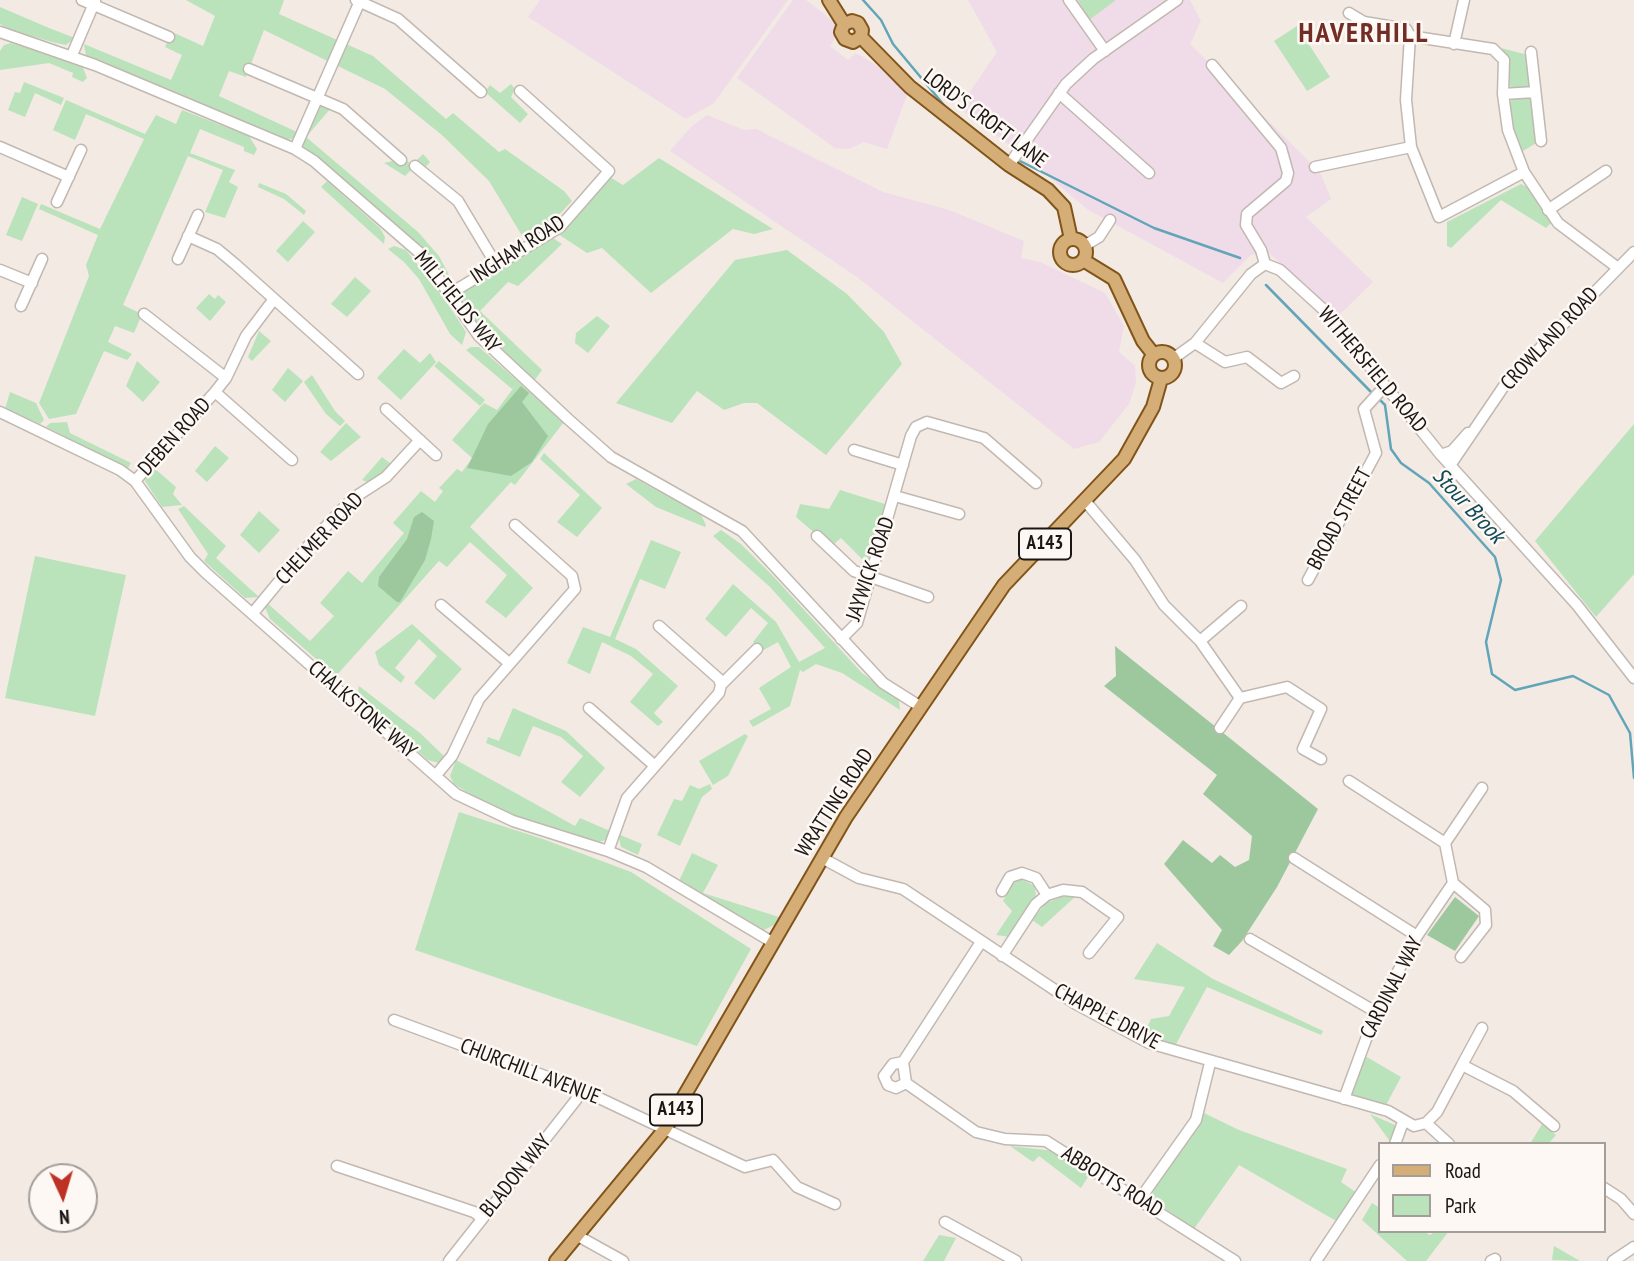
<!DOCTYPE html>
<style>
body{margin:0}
#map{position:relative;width:1634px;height:1261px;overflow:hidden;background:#f3eae3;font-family:"PT Sans Narrow",sans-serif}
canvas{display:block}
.legend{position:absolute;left:1378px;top:1142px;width:228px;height:91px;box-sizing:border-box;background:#fef8f4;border:2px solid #a39e9a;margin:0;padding:9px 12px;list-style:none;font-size:21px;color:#1a1614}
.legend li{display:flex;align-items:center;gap:14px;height:35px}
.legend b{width:35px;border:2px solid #a39e9a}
.north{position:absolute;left:28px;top:1163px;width:70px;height:70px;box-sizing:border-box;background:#fef8f4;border:2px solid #a39e9a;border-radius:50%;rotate:176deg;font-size:19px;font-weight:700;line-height:28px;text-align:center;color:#1a1614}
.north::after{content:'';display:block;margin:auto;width:24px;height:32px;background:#be3125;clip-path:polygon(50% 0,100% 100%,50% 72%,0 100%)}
</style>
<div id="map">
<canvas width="1634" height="1261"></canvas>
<ul class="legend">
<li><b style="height:9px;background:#d5ad76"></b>Road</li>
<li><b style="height:19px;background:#bae3bb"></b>Park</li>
</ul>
<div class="north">N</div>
</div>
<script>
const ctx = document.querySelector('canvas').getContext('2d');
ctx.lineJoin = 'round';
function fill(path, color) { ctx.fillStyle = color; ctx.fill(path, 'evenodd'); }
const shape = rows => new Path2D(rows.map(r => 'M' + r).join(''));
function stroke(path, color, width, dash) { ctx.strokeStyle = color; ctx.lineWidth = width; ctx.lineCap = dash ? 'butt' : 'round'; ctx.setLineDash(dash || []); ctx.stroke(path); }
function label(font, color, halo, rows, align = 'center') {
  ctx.font = font + ' "PT Sans Narrow",sans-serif'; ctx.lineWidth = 5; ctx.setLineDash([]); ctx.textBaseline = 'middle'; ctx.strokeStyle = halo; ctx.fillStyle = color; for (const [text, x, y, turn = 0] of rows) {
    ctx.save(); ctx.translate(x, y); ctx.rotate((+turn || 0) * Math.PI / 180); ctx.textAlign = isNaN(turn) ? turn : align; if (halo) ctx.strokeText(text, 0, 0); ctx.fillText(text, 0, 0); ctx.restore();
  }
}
fill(shape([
 [540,0,788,0,714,103,686,119,528,17],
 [793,0,806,0,837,24,832,32,837,35,830,46,848,60,855,54,860,55,910,87,887,149,864,142,849,149,835,148,737,78],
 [968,0,1190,0,1201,21,1190,44,1320,172,1331,199,1306,217,1373,282,1338,316,1268,252,1251,255,1223,283,1087,209,1027,158,959,108,997,52],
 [707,115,744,130,756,129,883,192,949,210,1024,241,1021,258,1040,262,1105,293,1124,326,1119,352,1135,366,1136,383,1129,404,1099,442,1074,449,857,277,670,151,691,127]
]), '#f0dbe9');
fill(shape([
 [186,0,284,0,279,14,373,56,446,119,453,113,499,152,505,149,564,191,572,201,553,221,524,239,489,181,443,136,385,89,264,30,246,77,229,71,219,96,297,132,292,139,284,140,86,56,84,44,171,80,182,55,165,47,172,32,203,46,215,16],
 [1078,0,1116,0,1089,20],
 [0,7,49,28,75,38,66,45,56,43,13,31,0,24],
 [1297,26,1330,77,1307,91,1274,41],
 [11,43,82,65,87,78,83,82,72,77,73,73,49,63,0,70,0,51,4,45],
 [1501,48,1528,55,1531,83,1528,89,1517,90,1508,85,1508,58],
 [24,82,64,98,61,105,35,93,25,117,8,110,15,92,20,93],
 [511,84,515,89,511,97,528,114,520,123,485,92,490,85,500,93],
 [1529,96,1534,101,1538,142,1523,151,1520,150,1511,123,1510,103,1512,98],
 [66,100,145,134,156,115,176,124,182,110,249,136,257,149,254,155,244,151,244,147,200,129,190,153,235,170,229,182,238,187,225,218,205,212,223,170,188,156,123,305,142,314,134,333,115,326,108,342,132,354,127,360,104,351,76,414,49,419,39,403,89,276,86,265,98,235,39,209,41,204,100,229,144,139,86,114,75,140,53,130],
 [321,105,331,108,306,137,418,232,439,256,450,277,304,149,302,145],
 [423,154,430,162,424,169,413,168,405,176,384,163,404,158,412,165],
 [659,158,773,229,754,234,733,229,651,293,602,248,587,253,558,234,608,176,623,185],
 [327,181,380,228,385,237,384,244,321,187],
 [259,183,286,194,306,211,304,215,284,199,258,187],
 [1521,184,1529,188,1552,222,1546,228,1501,200,1451,248,1447,246,1447,222],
 [22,197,38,204,22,241,6,235],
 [303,221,315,232,288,262,276,251],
 [553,238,562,244,518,286,508,282,480,311,542,370,534,381,482,335,461,302,461,295,466,289],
 [394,246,406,250,444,298,466,332,462,345,450,334,419,279,404,262,388,249],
 [787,250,847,294,884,332,902,364,826,455,757,403,744,403,724,410,697,391,672,423,616,403,735,260],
 [355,277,371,291,347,317,331,304],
 [209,294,215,299,218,295,226,302,210,321,196,308],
 [597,316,610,326,588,353,575,343,576,333],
 [259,331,271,341,252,361,248,357],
 [471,347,479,347,564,422,515,485,511,482,470,527,533,588,506,618,485,602,507,575,470,542,447,567,439,561,336,676,270,619,264,605,266,602,310,641,334,616,320,603,348,571,362,583,404,533,393,523,421,491,435,502,443,491,439,488,457,469,462,472,472,458,452,440,484,403,497,410,515,386,512,389,466,350],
 [404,349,420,363,430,353,436,362,401,400,377,378],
 [137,361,160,382,143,402,126,386],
 [439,361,485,400,480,406,434,366],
 [288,368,303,381,285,402,272,390],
 [312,375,335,411,345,421,340,426,326,414,304,382],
 [10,392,36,403,44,420,40,424,5,409],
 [67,422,70,433,131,463,128,468,46,427,50,423],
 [346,423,361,437,331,461,320,452],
 [1634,424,1634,574,1596,617,1535,541],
 [215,446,229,458,207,482,195,471],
 [544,453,602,508,577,537,557,522,580,495,540,459],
 [382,457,391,464,370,483,362,480],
 [154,468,176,487,173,494,182,505,162,507,145,481,146,474],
 [636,479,701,515,706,525,705,527,656,507,626,484],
 [840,490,885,504,868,565,841,538,831,547,796,517,800,504,829,509],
 [184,506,226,546,216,558,259,597,245,598,204,561,208,554,178,509],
 [259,511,280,530,259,553,240,535],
 [721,530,741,544,774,577,862,673,899,700,900,710,842,673,816,664,803,672,800,670,790,706,753,727,749,721,771,709,759,688,791,667,778,642,762,651,753,642,768,623,751,608,726,637,705,619,733,584,776,622,799,662,825,648,770,587,713,536],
 [651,540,681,552,665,589,640,579,615,639,636,649,678,686,654,713,663,722,658,726,630,702,653,674,631,656,602,642,590,674,567,663,583,627,610,637],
 [35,556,126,575,95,716,5,698],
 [412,624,462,669,434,700,414,683,437,656,419,639,395,668,405,677,401,683,379,665,375,652],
 [359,686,420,733,446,758,439,763,428,760,357,698],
 [513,708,566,731,605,768,580,797,561,782,583,756,561,737,533,726,520,757,486,743,488,737,499,741],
 [745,734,748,736,728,776,713,785,699,761],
 [456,760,575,826,580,818,610,831,606,840,594,843,494,809,454,784,450,776],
 [710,784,712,789,702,797,680,846,657,835,674,799,682,801,690,785,699,789],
 [459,812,543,839,631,872,751,949,697,1046,415,950],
 [618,834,642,844,638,855,621,847],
 [692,853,718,865,703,893,779,917,774,925,764,930,757,928,679,881],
 [1021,879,1035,886,1036,899,1010,937,996,935,1012,911,1003,901,1013,883],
 [1061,897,1075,897,1042,927,1032,920,1046,903],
 [1157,943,1213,979,1323,1031,1321,1035,1207,987,1175,1046,1143,1036,1151,1019,1169,1016,1185,987,1134,979],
 [1365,1056,1401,1077,1385,1107,1350,1096],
 [1204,1113,1239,1130,1347,1169,1341,1182,1357,1193,1338,1222,1239,1165,1194,1229,1156,1202,1152,1196,1155,1186],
 [1370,1114,1395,1125,1397,1133,1392,1144],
 [1542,1124,1556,1135,1548,1144,1530,1144],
 [1010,1146,1055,1151,1091,1172,1081,1188,1039,1156,1033,1162],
 [1372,1203,1380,1208,1380,1231,1423,1231,1430,1235,1436,1231,1449,1231,1426,1261,1407,1261,1362,1220],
 [939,1235,956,1238,944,1261,923,1261],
 [1554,1246,1580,1261,1552,1260]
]), '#bae3bb');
fill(shape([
 [521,386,529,393,522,402,548,436,532,462,511,476,467,468,488,424],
 [422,512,434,521,431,539,425,560,400,602,397,602,378,586,379,577,407,539,414,517],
 [1115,646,1318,809,1277,887,1242,941,1229,955,1213,946,1222,930,1164,864,1183,840,1212,863,1220,855,1235,867,1249,860,1252,836,1203,794,1217,775,1104,686,1116,676],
 [1455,897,1479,916,1455,951,1427,935]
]), '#9dc89e');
stroke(shape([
 [863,0,881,20,893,44,948,110],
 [1016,159,1154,228,1240,258],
 [1266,285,1373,394],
 [1378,398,1385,405,1391,449,1401,463,1429,483,1495,557,1501,580,1486,642,1492,674,1515,690,1573,676,1609,695,1630,733,1634,778]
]), '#62a5b9', 2.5);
const minor = shape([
 [82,0,169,37],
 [356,0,398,19,481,92],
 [1069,0,1105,51],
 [1349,13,1364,22,1406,29,1410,36,1493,49,1504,60,1503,94,1508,130,1524,172,1558,223,1618,268],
 [0,32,95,65,295,149,314,161,421,254,479,336,568,419,611,457,742,531,883,683,921,707],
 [1410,36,1406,100,1411,147,1439,217,1524,172],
 [1454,44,1464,0],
 [1531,52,1541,141],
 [72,55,95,1],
 [1212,65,1281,148,1288,173,1286,181,1247,214,1246,225,1261,250,1265,264],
 [249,69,343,109,401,160],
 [1059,93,1149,173],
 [1503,94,1535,92],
 [0,147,69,177],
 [295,149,360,1],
 [1009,165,1066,84,1093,59,1177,0],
 [415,166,458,201,497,266],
 [1315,167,1411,147],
 [57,202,81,150],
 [1548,210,1606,171],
 [188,236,217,249,235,264,358,374],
 [1084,246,1099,237,1110,220],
 [178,259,198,215],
 [1265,264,1280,270,1325,311,1441,455,1577,605,1634,678],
 [0,270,32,283],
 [451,293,560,227,609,171,520,91],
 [21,306,42,259],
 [144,314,226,378],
 [1195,343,1225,362,1247,357,1281,383,1294,376],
 [1174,358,1195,343,1251,274,1265,264],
 [215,392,292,460],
 [386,409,436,455],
 [0,412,120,470,135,481,190,557,206,573,456,794,513,821,608,851,646,867,772,942],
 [854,450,903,465],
 [1441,455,1452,451,1468,433],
 [1451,464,1506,383,1634,252],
 [135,481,215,392,226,378,246,336,274,299],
 [895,496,959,514],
 [1086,502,1135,560,1164,605,1200,641,1240,698,1220,728],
 [817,536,854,571,928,597],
 [1308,580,1376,453,1364,409,1385,386],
 [441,605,509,663],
 [253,613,314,539,352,499,386,477,420,440],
 [659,626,719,679,721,685],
 [841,639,857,623,911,436,916,427,927,422,984,438,1036,483],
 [1200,641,1241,606],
 [1240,698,1287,687,1321,709,1303,749,1321,759],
 [589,708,655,766],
 [436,775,452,756,479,699,575,589,572,576,515,525],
 [1349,781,1445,843],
 [608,851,627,798,719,693,721,685,757,649],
 [822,858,859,878,903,889,1076,1004,1149,1043,1388,1111,1414,1126,1426,1123,1449,1144],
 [1294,858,1417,936],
 [1002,891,1010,877,1022,873,1036,878,1047,895,1063,890,1082,892,1118,917,1089,953],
 [1250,939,1376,1012],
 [981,942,903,1062,906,1083,976,1132,1005,1139,1046,1141,1235,1261],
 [1002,956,1036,904,1047,895],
 [1461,957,1486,925,1485,910,1453,883,1445,843,1482,788],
 [394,1020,580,1089,745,1167,773,1160,797,1187,835,1204],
 [903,1062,893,1064,884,1076,888,1085,896,1088,906,1083],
 [1462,1065,1482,1028],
 [1344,1099,1376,1012,1417,936,1453,883],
 [1426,1123,1437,1112,1462,1065,1513,1091,1554,1126],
 [1395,1144,1403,1122],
 [337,1166,474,1212,482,1218],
 [1604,1188,1621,1199,1634,1214],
 [1140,1199,1196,1120,1210,1063],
 [945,1222,1016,1261],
 [578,1236,623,1261],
 [449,1261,576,1100,580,1089],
 [1316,1261,1380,1165],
 [1491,1261,1495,1259],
 [1613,1261,1634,1247]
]);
const major = shape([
 [829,0,844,24],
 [844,24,841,32,845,39,853,42,861,37],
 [844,24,852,21,858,23,862,30,861,37],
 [861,37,910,87,1009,165,1048,190,1064,207,1071,239],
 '1060 252a13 13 0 1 1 26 0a13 13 0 1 1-26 0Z',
 [1083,260,1114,279,1143,341,1154,355],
 '1149 365a13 13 0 1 1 26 0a13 13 0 1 1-26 0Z',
 [556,1261,665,1129,846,817,1004,585,1124,459,1153,407,1161,379]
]);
stroke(minor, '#c1b8b1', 13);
stroke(major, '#815519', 16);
stroke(minor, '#fff', 10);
stroke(major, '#d5ad76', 12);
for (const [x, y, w] of [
 [1045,544,52],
 [676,1110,52]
]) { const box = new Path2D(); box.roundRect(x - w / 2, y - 15.5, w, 31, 5); ctx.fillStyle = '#fef8f4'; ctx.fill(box); stroke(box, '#1a1614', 2); }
label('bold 19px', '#1a1614', null, [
 ["A143",1045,544],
 ["A143",676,1110]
]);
label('21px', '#1a1614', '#fef8f4', [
 ["LORD'S CROFT LANE",985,119,37],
 ["INGHAM ROAD",518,250,-33],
 ["MILLFIELDS WAY",457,302,51],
 ["CROWLAND ROAD",1550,339,-47],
 ["WITHERSFIELD ROAD",1372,370,50],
 ["DEBEN ROAD",175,437,-48],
 ["BROAD STREET",1340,519,-62],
 ["CHELMER ROAD",320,539,-47],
 ["JAYWICK ROAD",871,569,-71],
 ["CHALKSTONE WAY",362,710,41],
 ["WRATTING ROAD",835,803,-57],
 ["CARDINAL WAY",1392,988,-63],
 ["CHAPPLE DRIVE",1107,1017,28],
 ["CHURCHILL AVENUE",530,1072,21],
 ["BLADON WAY",516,1176,-51],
 ["ABBOTTS ROAD",1112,1182,32]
]);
label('italic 23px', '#0f4a59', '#fef8f4', [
 ["Stour Brook",1468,506,47]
]);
ctx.letterSpacing = '2px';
label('bold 28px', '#722d24', '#fef8f4', [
 ["HAVERHILL",1364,34]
]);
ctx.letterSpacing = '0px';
</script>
